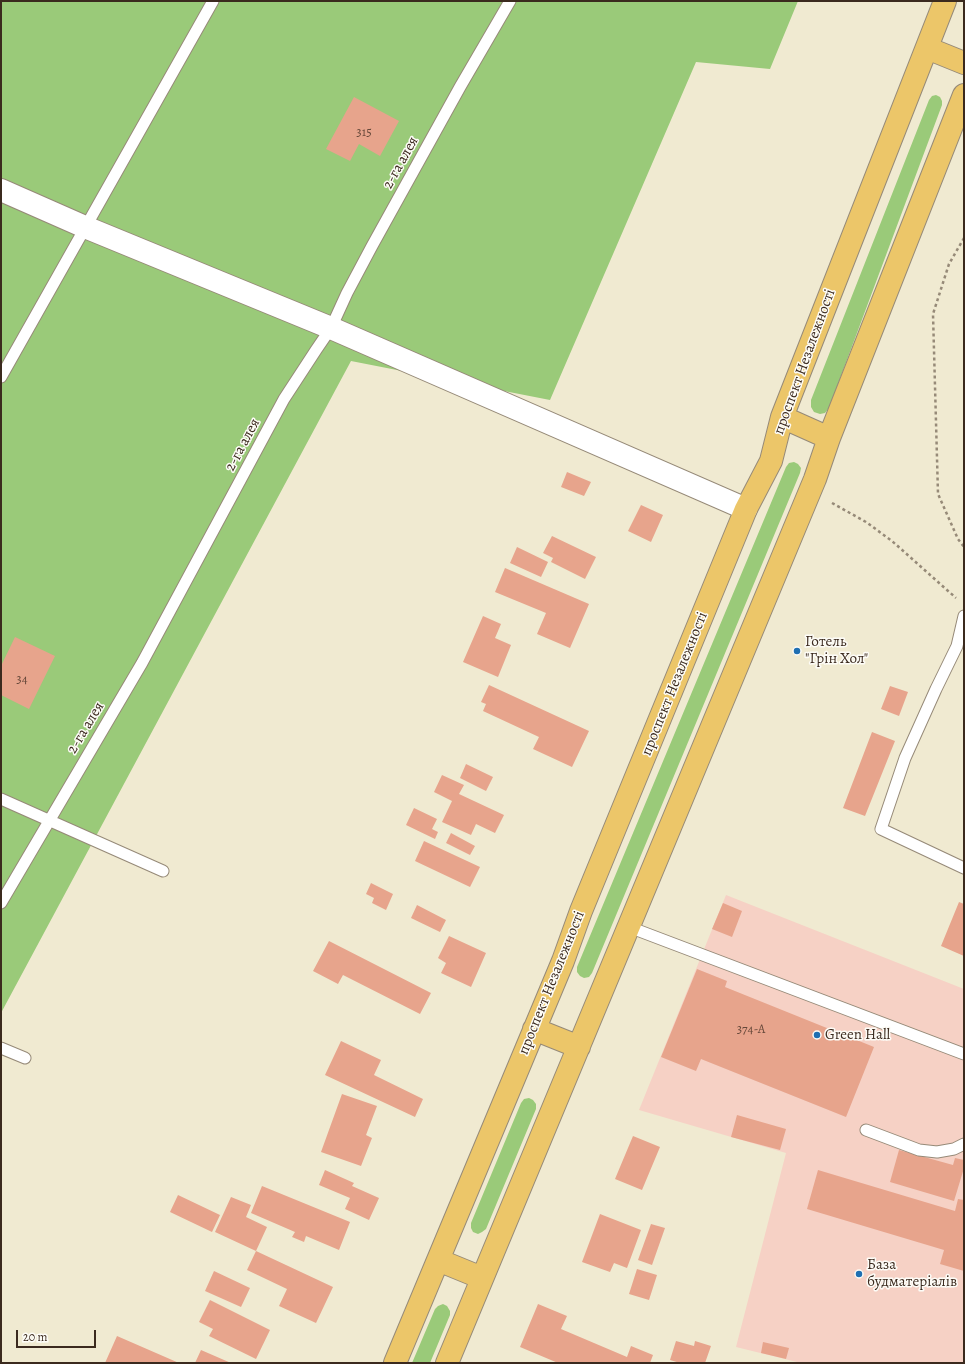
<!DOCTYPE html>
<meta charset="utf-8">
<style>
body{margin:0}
#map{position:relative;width:965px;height:1364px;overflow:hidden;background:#f0ead1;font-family:Alegreya,serif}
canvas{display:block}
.frame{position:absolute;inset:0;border:2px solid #3b2a1e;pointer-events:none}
.scale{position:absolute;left:16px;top:1330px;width:80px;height:18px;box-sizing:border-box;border:2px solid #3b2a1e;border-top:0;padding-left:5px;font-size:12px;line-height:14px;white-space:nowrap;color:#3b2a1e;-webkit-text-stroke:3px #fdfcf7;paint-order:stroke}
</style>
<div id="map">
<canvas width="965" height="1364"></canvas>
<div class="frame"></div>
<div class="scale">20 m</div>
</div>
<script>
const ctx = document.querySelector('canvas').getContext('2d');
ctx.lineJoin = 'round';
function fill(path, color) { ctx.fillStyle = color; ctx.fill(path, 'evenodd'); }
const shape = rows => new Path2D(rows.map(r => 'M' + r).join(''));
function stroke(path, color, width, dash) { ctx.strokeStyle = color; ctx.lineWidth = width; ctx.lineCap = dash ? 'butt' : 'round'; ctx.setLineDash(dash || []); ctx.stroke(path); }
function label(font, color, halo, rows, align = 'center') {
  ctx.font = font + ' Alegreya,serif'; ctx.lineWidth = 3; ctx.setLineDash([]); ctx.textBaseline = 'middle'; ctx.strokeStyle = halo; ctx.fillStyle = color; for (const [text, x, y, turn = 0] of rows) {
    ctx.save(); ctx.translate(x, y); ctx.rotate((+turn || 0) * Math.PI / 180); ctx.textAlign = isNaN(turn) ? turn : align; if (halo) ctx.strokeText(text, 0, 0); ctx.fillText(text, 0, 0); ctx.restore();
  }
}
fill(shape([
 [726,895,964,989,964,1363,801,1363,736,1347,786,1153,639,1110]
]), '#f6d1c5');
fill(shape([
 [1,1,798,1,770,69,696,62,550,400,351,361,1,1013],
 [936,95,940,97,942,101,942,105,829,408,825,413,820,414,814,412,811,407,811,400,929,100,932,96],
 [794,462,798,464,801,468,800,473,592,973,589,977,584,978,580,976,577,972,577,967,786,467,789,463],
 [529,1098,533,1100,536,1104,536,1109,486,1229,482,1232,478,1234,473,1232,471,1228,471,1223,521,1103,524,1099],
 [443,1304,447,1306,450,1311,450,1315,430,1363,412,1363,435,1309,438,1306]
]), '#9aca79');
fill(shape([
 [354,97,399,121,380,156,359,144,350,161,326,149],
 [567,472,591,482,584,496,561,487],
 [641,505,663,515,651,542,628,531],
 [552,536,596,557,585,579,551,562,553,558,543,553],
 [517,547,548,562,541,577,510,563],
 [505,568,589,604,570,648,537,634,546,613,495,592],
 [483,616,501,624,495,638,511,645,498,677,463,662],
 [15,637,55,656,29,709,1,695,1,666],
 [489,685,589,731,572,767,533,749,539,737,483,711,486,704,481,702],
 [890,686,908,692,899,716,881,709],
 [872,732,895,741,865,816,843,808],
 [466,764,493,777,486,791,460,778],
 [442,775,464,785,459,794,504,815,495,833,476,824,471,835,442,822,452,801,434,792],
 [414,808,437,819,432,829,438,832,435,839,406,825],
 [451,833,475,846,470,855,446,843],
 [424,841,480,867,470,887,415,861],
 [371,883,393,894,386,910,372,903,374,898,366,894],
 [959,902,964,904,964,956,941,946],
 [723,903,742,911,732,937,712,929],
 [417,905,446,920,440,932,411,918],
 [449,936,486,953,471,987,441,973,446,963,438,958],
 [329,941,431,993,420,1014,343,975,338,984,313,971],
 [697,969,727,981,725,987,874,1047,846,1117,701,1059,696,1071,661,1057],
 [341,1041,381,1060,374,1075,423,1099,415,1117,325,1075],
 [342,1094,377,1106,366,1135,372,1138,361,1166,321,1152],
 [737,1115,786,1129,780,1150,731,1137],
 [633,1136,660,1147,642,1190,615,1179],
 [899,1150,953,1165,955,1158,964,1160,964,1168,954,1201,890,1182],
 [325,1170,354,1183,352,1186,379,1198,369,1220,345,1209,350,1198,319,1185],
 [818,1170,955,1211,958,1199,964,1200,964,1271,940,1264,944,1250,807,1209],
 [262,1186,350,1222,339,1250,306,1236,304,1242,292,1237,295,1232,251,1213],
 [178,1195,220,1215,212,1232,170,1212],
 [231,1197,251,1205,246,1217,267,1227,256,1251,215,1232],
 [600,1214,641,1230,627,1268,614,1263,610,1272,582,1262],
 [651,1224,665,1228,652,1265,638,1260],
 [256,1251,333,1287,316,1323,279,1306,287,1289,247,1270],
 [637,1269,657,1275,649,1300,629,1294],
 [214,1271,250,1288,241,1307,205,1291],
 [210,1300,270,1330,256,1359,209,1336,213,1329,199,1322],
 [538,1304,567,1316,561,1329,627,1357,631,1346,653,1355,650,1363,558,1363,520,1347],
 [117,1336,179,1363,105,1363],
 [676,1341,694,1346,695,1341,711,1346,705,1363,680,1363,670,1360],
 [763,1342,789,1348,786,1359,761,1353],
 [201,1350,231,1363,195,1363]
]), '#e7a48c');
const lane = shape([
 [1,377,213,1],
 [964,616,957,646,936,689,905,758,881,829,964,868],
 [1,799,163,871],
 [1,903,142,663,284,399,316,350,331,328,347,293,372,246,460,87,510,1],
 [629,927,964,1054],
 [1,1048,25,1058],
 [866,1130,919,1150,937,1152,954,1149,964,1144]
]);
const street = shape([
 [1,190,85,227,331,328,746,509]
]);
const primary = shape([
 [927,48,964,63],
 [782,417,829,438],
 [534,1029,579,1047],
 [438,1260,482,1278],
 [395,1363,563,961,581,911,746,509,771,461,782,417,945,1],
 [447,1363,815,479,829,438,964,95]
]);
stroke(lane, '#968a78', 13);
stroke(street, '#968a78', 24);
stroke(primary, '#968a78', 24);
stroke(shape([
 [964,238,949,264,933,314,938,494,958,539,964,547],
 [832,503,866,522,892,541,956,598]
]), '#968a78', 2.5, [3, 3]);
stroke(lane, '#fff', 11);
stroke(street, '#fff', 22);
stroke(primary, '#ecc669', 22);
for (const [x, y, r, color] of [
 [797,651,4,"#1f6fb2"],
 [817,1035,4,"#1f6fb2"],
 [859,1274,4,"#1f6fb2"]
]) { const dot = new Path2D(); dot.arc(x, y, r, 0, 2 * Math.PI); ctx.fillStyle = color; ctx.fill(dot); stroke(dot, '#fdfcf7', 1.5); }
label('13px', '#66483a', null, [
 ["315",364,133],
 ["34",22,680],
 ["374-А",751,1030]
]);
label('15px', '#3b2a1e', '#fdfcf7', [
 ["2-га алея",401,163,-61],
 ["проспект Незалежності",805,362,-70],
 ["2-га алея",243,445,-62],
 ["проспект Незалежності",675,684,-68],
 ["2-га алея",86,728,-59],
 ["проспект Незалежності",552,983,-68]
]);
label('15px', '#3b2a1e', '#fdfcf7', [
 ["Готель",805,642],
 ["\"Грін Хол\"",805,659],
 ["Green Hall",825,1035],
 ["База",867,1265],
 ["будматеріалів",867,1282]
], 'left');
</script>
